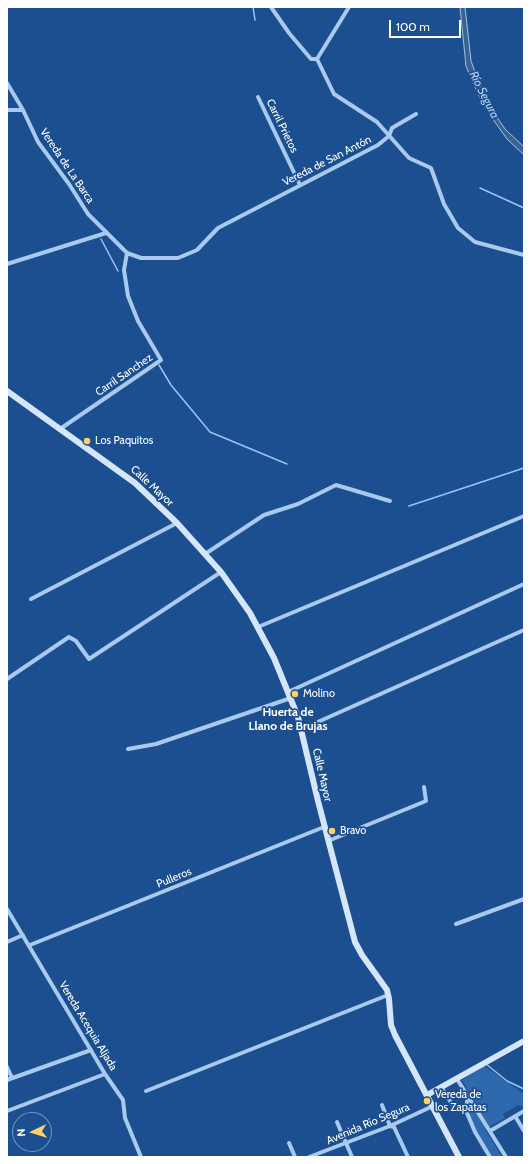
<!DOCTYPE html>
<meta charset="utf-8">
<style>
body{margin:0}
#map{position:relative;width:531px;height:1164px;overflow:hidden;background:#1b4f8f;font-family:Cabin,sans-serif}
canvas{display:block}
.frame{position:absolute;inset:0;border:8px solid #fff;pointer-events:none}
.north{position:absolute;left:12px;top:1112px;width:40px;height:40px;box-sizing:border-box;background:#1b4f8f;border:1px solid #7695bc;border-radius:50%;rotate:266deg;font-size:11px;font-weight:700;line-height:16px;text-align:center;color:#fff}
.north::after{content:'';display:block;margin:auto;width:14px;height:18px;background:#ffd166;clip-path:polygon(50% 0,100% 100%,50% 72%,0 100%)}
.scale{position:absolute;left:389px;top:20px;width:72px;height:18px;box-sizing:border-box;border:2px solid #fff;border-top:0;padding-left:5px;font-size:12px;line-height:14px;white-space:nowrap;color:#fff;-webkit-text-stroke:3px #1b4f8f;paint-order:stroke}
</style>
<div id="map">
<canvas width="531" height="1164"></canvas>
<div class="frame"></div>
<div class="north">N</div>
<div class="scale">100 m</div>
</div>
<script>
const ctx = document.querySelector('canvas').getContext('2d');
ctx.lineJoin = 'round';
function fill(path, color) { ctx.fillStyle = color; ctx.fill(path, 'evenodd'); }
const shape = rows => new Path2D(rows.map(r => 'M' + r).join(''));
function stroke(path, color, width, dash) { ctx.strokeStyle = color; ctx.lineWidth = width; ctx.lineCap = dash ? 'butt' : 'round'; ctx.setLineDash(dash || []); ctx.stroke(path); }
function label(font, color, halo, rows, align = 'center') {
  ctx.font = font + ' Cabin,sans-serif'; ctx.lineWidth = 3.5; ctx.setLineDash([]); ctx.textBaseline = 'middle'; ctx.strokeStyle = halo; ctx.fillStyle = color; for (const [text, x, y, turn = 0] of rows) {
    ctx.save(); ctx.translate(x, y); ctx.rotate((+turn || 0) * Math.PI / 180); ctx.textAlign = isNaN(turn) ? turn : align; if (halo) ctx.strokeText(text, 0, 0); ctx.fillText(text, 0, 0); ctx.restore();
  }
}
fill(shape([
 [484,1066,524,1094,524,1107,518,1105,503,1114,505,1118,485,1129,502,1157,492,1157,462,1109,474,1101,462,1080]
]), '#2e69ad');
const water = shape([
 [460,7,465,7,471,61,478,80,490,107,505,129,524,147,524,155,507,139,485,108,473,83,466,66,460,7]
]);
fill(water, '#3c6290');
stroke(water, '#9cc4f0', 1);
stroke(shape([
 [253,7,255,20],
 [480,188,524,208],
 [101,239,118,271],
 [159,365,171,385,210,432,287,464],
 [409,506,524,468],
 [486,1064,507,1081,524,1089]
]), '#9cc4f0', 1.5);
stroke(shape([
 [271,7,289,33,311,59,317,59],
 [349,7,317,59,334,94,377,122,409,158,431,168,444,204,458,228,475,242,524,255],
 [7,83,23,110,38,142,69,184,88,214,127,253,141,258,178,258,197,250,218,228,378,145,389,136,392,128,416,114],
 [258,97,300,185],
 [7,110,23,110],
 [7,264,106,233],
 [60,429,161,360,138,321,128,296,124,270,127,253],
 [205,554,264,515,298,504,336,485,390,501],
 [31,599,177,523],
 [258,627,524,516],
 [7,679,69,637,76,641,89,659,221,572],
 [288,692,524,584],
 [302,729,524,630],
 [128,749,156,744,291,698],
 [328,841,426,801,424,787],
 [7,909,105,1074,123,1100,125,1118,141,1157],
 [456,924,524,899],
 [7,942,23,935],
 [30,945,324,827],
 [7,1067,12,1078],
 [457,1079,506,1157],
 [7,1080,91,1050],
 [442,1088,455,1109],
 [146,1091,388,995],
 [468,1096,466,1108,467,1113,475,1132,490,1157],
 [382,1105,390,1126,394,1127,408,1157],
 [7,1111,105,1074],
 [515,1116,524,1131],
 [337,1122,352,1157],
 [490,1131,524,1111],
 [289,1143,295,1157],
 [309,1157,390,1126,433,1106]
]), '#a9c9ee', 4);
stroke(shape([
 [7,391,135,483,177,523,221,572,250,613,274,658,298,717,318,801,355,942,362,955,387,990,389,999,391,1025,395,1035,459,1157],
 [427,1095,524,1041]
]), '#d6e6fa', 6);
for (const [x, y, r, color] of [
 [87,441,4,"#ffd166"],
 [295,694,4,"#ffd166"],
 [332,831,4,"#ffd166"],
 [427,1101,4,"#ffd166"]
]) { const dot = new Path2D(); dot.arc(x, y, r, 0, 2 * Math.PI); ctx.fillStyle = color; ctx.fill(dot); stroke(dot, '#1b4f8f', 1.5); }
label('11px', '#fff', '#1b4f8f', [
 ["Carril Prietos",282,126,64],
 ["Vereda de San Antón",327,161,-27],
 ["Vereda de La Barca",67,166,56],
 ["Carril Sanchez",124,375,-34],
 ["Calle Mayor",152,486,43],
 ["Calle Mayor",322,775,77],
 ["Pulleros",174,878,-22],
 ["Vereda Acequia Aljada",88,1026,59],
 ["Avenida Río Segura",368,1124,-23]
]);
label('11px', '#fff', '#1b4f8f', [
 ["Los Paquitos",95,441],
 ["Molino",303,694],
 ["Bravo",340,831],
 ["Vereda de",435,1095],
 ["los Zapatas",435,1108]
], 'left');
label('italic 12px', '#b5d3f5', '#1b4f8f', [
 ["Río Segura",484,95,63]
]);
label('bold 12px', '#fff', '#1b4f8f', [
 ["Huerta de",288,712],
 ["Llano de Brujas",288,726]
]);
</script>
